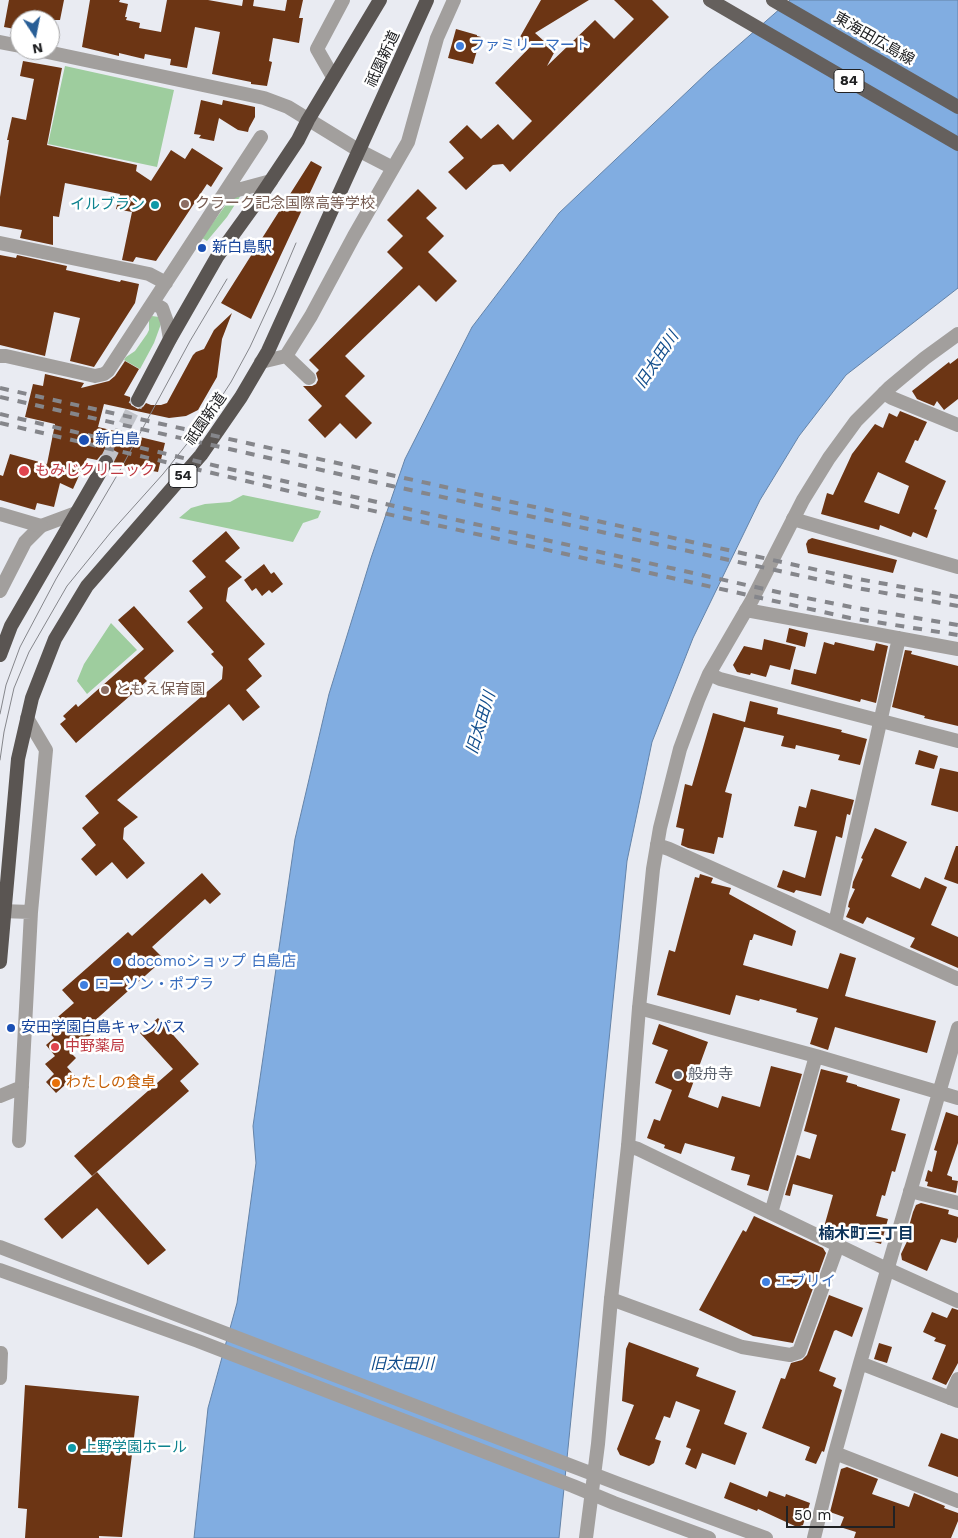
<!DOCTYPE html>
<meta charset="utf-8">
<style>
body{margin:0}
#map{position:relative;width:958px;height:1538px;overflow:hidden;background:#e9ebf2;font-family:"Work Sans",sans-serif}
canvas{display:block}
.north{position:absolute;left:10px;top:10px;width:50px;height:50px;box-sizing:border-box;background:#fff;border:1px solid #a6a6a7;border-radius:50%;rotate:169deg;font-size:14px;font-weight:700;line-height:20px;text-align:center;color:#202123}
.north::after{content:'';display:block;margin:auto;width:18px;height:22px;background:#285e96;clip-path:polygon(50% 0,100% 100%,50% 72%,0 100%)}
.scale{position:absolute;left:786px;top:1506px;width:109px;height:22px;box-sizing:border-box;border:2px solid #202123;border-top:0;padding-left:6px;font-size:15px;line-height:18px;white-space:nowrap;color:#202123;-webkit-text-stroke:4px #fff;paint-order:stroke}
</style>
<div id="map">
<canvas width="958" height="1538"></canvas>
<div class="north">N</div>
<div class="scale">50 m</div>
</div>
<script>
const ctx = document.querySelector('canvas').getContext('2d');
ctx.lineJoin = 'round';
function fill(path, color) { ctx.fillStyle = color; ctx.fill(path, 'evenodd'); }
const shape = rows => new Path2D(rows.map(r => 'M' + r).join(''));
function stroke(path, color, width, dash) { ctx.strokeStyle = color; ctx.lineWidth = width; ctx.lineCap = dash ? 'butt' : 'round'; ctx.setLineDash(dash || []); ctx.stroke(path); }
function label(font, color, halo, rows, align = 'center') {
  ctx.font = font + ' "Work Sans","Noto Sans JP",sans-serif'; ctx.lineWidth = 5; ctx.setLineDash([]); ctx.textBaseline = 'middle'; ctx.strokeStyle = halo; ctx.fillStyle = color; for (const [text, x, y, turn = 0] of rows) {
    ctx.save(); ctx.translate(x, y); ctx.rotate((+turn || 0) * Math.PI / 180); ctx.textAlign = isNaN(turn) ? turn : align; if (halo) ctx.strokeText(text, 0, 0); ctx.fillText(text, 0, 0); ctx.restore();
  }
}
fill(shape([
 [65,66,174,90,157,167,48,144],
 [241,195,227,217,207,241,202,238,227,203,232,198],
 [152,316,159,317,161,324,154,343,140,369,124,360,126,357,135,351,147,334,149,330,149,319],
 [243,495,321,511,318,518,303,523,293,542,179,518,191,508,205,504,230,502],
 [111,623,137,650,87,694,77,681,84,664]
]), '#9ecd9e');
const water = shape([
 [790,0,958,0,958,288,846,375,799,436,760,500,693,638,652,742,627,861,559,1538,194,1538,208,1408,237,1303,256,1163,253,1126,295,839,329,694,371,558,405,459,472,327,559,213,709,71,790,0]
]);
fill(water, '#81ade1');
stroke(water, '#6483a8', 1);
fill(shape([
 [9,0,64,0,60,20,20,20,20,30,4,27],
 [90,0,120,0,119,2,128,4,125,17,127,17,126,20,140,23,139,28,161,32,167,0,208,0,242,6,243,0,254,0,253,6,285,11,287,0,303,0,299,18,303,18,299,43,273,38,269,61,272,62,267,86,251,84,251,82,212,74,220,32,195,27,187,68,170,65,171,59,145,54,144,59,119,53,119,56,82,47],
 [541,0,589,0,535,33,555,51,547,66,595,20,614,39,634,19,614,0,652,0,669,17,510,172,503,164,493,165,466,190,448,172,464,158,449,142,467,125,481,139,498,124,513,140,532,121,495,83,533,44,524,39,516,44],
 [456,29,477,35,477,36,481,37,473,64,448,58],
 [23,61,62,68,47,145,137,165,136,171,151,181,171,150,185,159,192,148,223,168,211,187,207,184,156,261,136,257,133,262,122,260,132,212,116,209,120,194,65,183,59,217,53,216,53,245,20,238,22,230,0,226,0,197,9,140,7,140,12,117,26,120,34,79,20,76],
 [201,100,222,105,223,100,255,107,255,117,249,128,248,132,238,130,219,118,214,141,199,138,201,135,194,134],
 [311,161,322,167,251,319,221,303],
 [418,189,437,208,426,218,444,236,428,252,457,281,436,302,419,285,345,356,365,376,345,396,372,423,356,439,340,423,325,438,308,420,322,406,303,386,312,386,316,384,318,380,316,373,319,370,309,360,403,268,387,252,403,236,387,220],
 [0,255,16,258,17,255,67,266,66,270,120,282,121,280,139,284,135,303,94,367,70,361,80,318,54,312,45,356,0,345],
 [232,313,222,339,217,377,198,410,186,416,169,418,104,404,98,427,165,443,158,472,114,464,113,457,110,454,106,453,101,455,97,460,87,458,73,489,60,483,54,507,37,503,35,510,0,500,0,475,3,476,10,454,47,464,55,424,25,417,33,384,43,386,45,374,84,383,81,388,109,381,115,376,125,361,139,369,124,395,130,397,131,405,138,409,143,407,146,403,151,405,161,405,167,403,193,355,196,352,204,349,214,330],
 [958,358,958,399,944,410,937,401,934,406,917,399,912,391,949,362,950,364],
 [900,411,927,422,918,441,915,440,905,462,946,481,934,509,937,510,927,538,913,532,911,537,880,525,879,530,821,514,827,493,833,495,852,454,875,424,883,428,889,413,897,417],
 [878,472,909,486,899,514,864,502],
 [226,531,240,548,225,561,242,577,228,588,226,601,265,644,248,659,262,676,246,690,260,707,243,721,229,704,117,800,138,817,124,828,123,839,145,863,127,879,112,862,96,876,81,859,96,845,82,828,99,813,85,796,222,679,223,667,211,654,214,652,187,622,203,608,189,591,206,577,192,561],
 [812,538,897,560,893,573,808,553,806,544,808,540],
 [264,564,271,574,274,572,283,584,272,593,269,590,262,596,256,588,252,591,244,580],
 [134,606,174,651,144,678,147,681,76,743,60,724,66,719,63,716,76,704,78,707,144,649,118,620],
 [789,628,808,633,805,647,786,642],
 [764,639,796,647,790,670,770,665,766,677,751,673,750,675,737,672,733,665,744,646,762,650],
 [824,642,834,645,835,642,874,651,876,643,888,646,876,703,861,699,860,702,791,684,794,669,816,674],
 [905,650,912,651,911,654,958,666,958,726,924,718,925,716,892,707],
 [750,701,778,708,777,714,842,730,841,732,867,739,860,765,838,760,840,755,796,745,795,749,781,746,784,736,744,727,725,792,732,794,723,838,718,837,714,854,688,848,681,845,684,829,676,827,685,784,692,786,713,713,745,722],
 [919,750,938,756,934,769,915,764],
 [940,768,958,772,958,812,931,805],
 [811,789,854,800,850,815,847,814,842,838,836,836,821,896,796,890,794,893,777,887,783,870,805,878,817,831,794,826,799,806,806,808],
 [875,828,907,842,891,876,920,889,925,877,947,887,931,925,958,937,958,968,910,947,915,938,867,917,863,924,846,917,850,908,848,907,849,902,855,889,852,888,853,882,863,859,861,858],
 [956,846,958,846,958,884,944,879],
 [202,873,221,894,210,904,205,899,152,947,164,959,91,1024,96,1030,71,1053,76,1058,67,1067,75,1076,56,1093,46,1082,54,1074,45,1064,55,1056,46,1045,54,1038,45,1028,74,1003,62,990,128,932,132,936],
 [700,874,713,878,711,883,731,888,729,894,796,931,792,946,754,934,752,940,750,940,743,965,828,989,840,953,856,958,845,996,936,1021,927,1053,835,1027,828,1050,810,1044,818,1018,796,1012,797,1009,760,999,759,1001,736,995,730,1015,657,995,669,950,675,952,695,877,699,878],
 [158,1018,199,1064,180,1081,189,1091,92,1176,74,1156,173,1069,140,1033],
 [659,1024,708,1042,688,1097,718,1108,722,1096,760,1107,771,1066,802,1074,768,1191,747,1185,750,1175,731,1170,735,1157,685,1143,681,1154,664,1148,665,1145,647,1138,654,1119,660,1121,672,1090,655,1083,668,1050,652,1044],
 [821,1069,848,1076,846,1082,857,1085,857,1086,900,1099,891,1130,906,1134,895,1172,892,1171,885,1196,882,1195,876,1216,888,1219,881,1244,824,1227,833,1195,793,1184,790,1196,785,1195,797,1155,810,1159,817,1135,804,1131],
 [946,1112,958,1116,958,1143,947,1175,952,1177,952,1180,958,1181,956,1193,927,1186,928,1182,925,1181,928,1170,932,1172,937,1151,934,1150],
 [97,1172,166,1250,148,1265,97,1208,62,1239,44,1219],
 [921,1203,949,1210,948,1214,958,1217,958,1237,956,1243,941,1239,927,1271,902,1260,901,1254,912,1231,908,1230,913,1212,916,1205],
 [754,1216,823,1248,826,1253,793,1343,753,1336,699,1310,743,1230,746,1232],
 [829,1295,863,1308,852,1337,836,1330,834,1331,819,1371,836,1378,833,1386,842,1390,824,1452,822,1451,816,1464,805,1460,810,1447,762,1428,781,1378,785,1379,791,1363,802,1360,807,1355],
 [952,1308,958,1310,958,1363,946,1385,932,1379,946,1345,934,1341,936,1338,923,1332,932,1312,947,1318],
 [629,1342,699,1368,696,1376,736,1391,724,1424,747,1433,735,1465,702,1453,696,1469,685,1464,691,1449,686,1447,700,1410,676,1401,670,1418,664,1416,655,1439,661,1441,654,1463,649,1466,620,1455,617,1449,634,1405,622,1401,626,1349],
 [879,1343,892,1347,887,1363,874,1359],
 [25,1385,139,1396,122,1537,99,1536,99,1538,25,1538,27,1509,18,1508],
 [941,1433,958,1439,958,1477,928,1466],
 [847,1467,878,1479,872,1494,909,1507,914,1493,945,1506,944,1508,958,1513,958,1521,951,1538,854,1538,856,1532,840,1527,844,1517,830,1512,841,1469],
 [730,1482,767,1497,769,1491,785,1497,786,1494,810,1503,803,1525,797,1527,758,1509,757,1511,724,1498]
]), '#6c3514');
stroke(shape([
 [106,462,138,400]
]), '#c1c3c9', 14, [14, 7]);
stroke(shape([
 [333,77,317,49,343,0],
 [358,150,393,168],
 [221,198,234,191,271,181],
 [0,243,149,274,166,283],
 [153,303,162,308,167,322,170,339],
 [0,356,6,356,95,376,104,374,108,371,261,137],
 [286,356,309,378],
 [261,362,286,356,311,316,354,236,408,142,437,38,454,0],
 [884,393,892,398,958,425],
 [793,519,958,567],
 [0,591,25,542,41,526,76,513],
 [746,610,958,649],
 [657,845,669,849,958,979],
 [0,911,31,912],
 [835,923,899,638],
 [639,1008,816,1056,958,1098],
 [0,1096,22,1087],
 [19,1141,31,912,46,750,27,718],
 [628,1146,638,1149,887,1269,958,1301],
 [910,1191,958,1203],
 [771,1213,816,1056],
 [611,1299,742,1347,790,1355,799,1352,838,1245],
 [860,1363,958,1401],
 [0,1378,1,1353],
 [950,1398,958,1379],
 [835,1453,958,1501],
 [814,1538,835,1453,860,1363,958,1028]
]), '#a29f9d', 14);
stroke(shape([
 [0,42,20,46],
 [38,50,264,98,288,107,358,150],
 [0,514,41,526],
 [709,674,720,679,958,741],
 [0,1247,619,1484,766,1538],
 [0,1270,198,1341,573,1486,614,1503,709,1538],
 [586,1538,598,1444,611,1299,628,1146,639,1008,653,869,660,828,680,749,698,700,709,674,752,600,803,500,829,458,856,421,889,388,925,358,958,334]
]), '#a29f9d', 14);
stroke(shape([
 [710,0,958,144],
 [773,0,958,107]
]), '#65605d', 14);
stroke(shape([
 [138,400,170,339,217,257,256,203,298,140,308,120,380,0],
 [0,655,11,626,106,462],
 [0,962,18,759,32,698,55,639,87,586,201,455,241,397,268,351,427,0]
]), '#5a5552', 14);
stroke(shape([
 [0,714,6,685,20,647,56,579,119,472,190,341,227,279],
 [0,760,4,732,14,688,29,652,67,586,111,532,163,474,209,416,231,382,250,347,274,295,296,243]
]), '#85868b', 1);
stroke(shape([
 [0,388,858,579,958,597],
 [0,397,392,486,857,588,958,606],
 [0,414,221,467,782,593,851,607,958,625],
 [0,423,365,509,850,618,958,635]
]), '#85868b', 4, [9, 9]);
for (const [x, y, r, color] of [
 [460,46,5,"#3f7fe0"],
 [185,204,5,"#8d6e63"],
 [155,205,5,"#0f9aa8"],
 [202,248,5,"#1a4fb4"],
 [84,440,6,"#1a4fb4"],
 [24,471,6,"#e0444e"],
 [105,690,5,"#8d6e63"],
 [117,962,5,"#3f7fe0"],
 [84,985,5,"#3f7fe0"],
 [11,1028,5,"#1a4fb4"],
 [55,1047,5,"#e0444e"],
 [678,1075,5,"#6b7280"],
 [56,1083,5,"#e8710a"],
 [766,1282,5,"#3f7fe0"],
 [72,1448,5,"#0f9aa8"]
]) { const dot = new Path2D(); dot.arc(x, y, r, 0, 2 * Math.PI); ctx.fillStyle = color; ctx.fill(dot); stroke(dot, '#fff', 2); }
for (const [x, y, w] of [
 [849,81,30],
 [183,476,28]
]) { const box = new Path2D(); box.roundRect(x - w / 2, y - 11.5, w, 23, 4); ctx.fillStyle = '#fff'; ctx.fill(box); stroke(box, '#202123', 1); }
label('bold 14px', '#202123', null, [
 ["84",849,81],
 ["54",183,476]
]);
label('15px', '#202123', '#fff', [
 ["東海田広島線",874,39,30],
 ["祇園新道",383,59,-65],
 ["祇園新道",206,419,-55]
]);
label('15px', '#366cbe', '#fff', [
 ["ファミリーマート",470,46],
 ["docomoショップ 白島店",127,962],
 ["ローソン・ポプラ",94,985],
 ["エブリイ",776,1282]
], 'left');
label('15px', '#785e54', '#fff', [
 ["クラーク記念国際高等学校",195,204],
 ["ともえ保育園",115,690]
], 'left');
label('15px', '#0d838f', '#fff', [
 ["イルブラン",145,205],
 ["上野学園ホール",82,1448,"left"]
], 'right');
label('15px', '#164399', '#fff', [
 ["新白島駅",212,248],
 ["新白島",95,440],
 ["安田学園白島キャンパス",21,1028]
], 'left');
label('15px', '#be3a42', '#fff', [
 ["もみじクリニック",35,471],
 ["中野薬局",65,1047]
], 'left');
label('15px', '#5b616d', '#fff', [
 ["般舟寺",688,1075]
], 'left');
label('15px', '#c56008', '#fff', [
 ["わたしの食卓",66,1083]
], 'left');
label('italic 16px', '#114d8c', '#fff', [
 ["旧太田川",657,360,-56],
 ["旧太田川",481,723,-73],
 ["旧太田川",402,1364]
]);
label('bold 16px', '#0d3359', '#fff', [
 ["楠木町三丁目",866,1234]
]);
</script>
